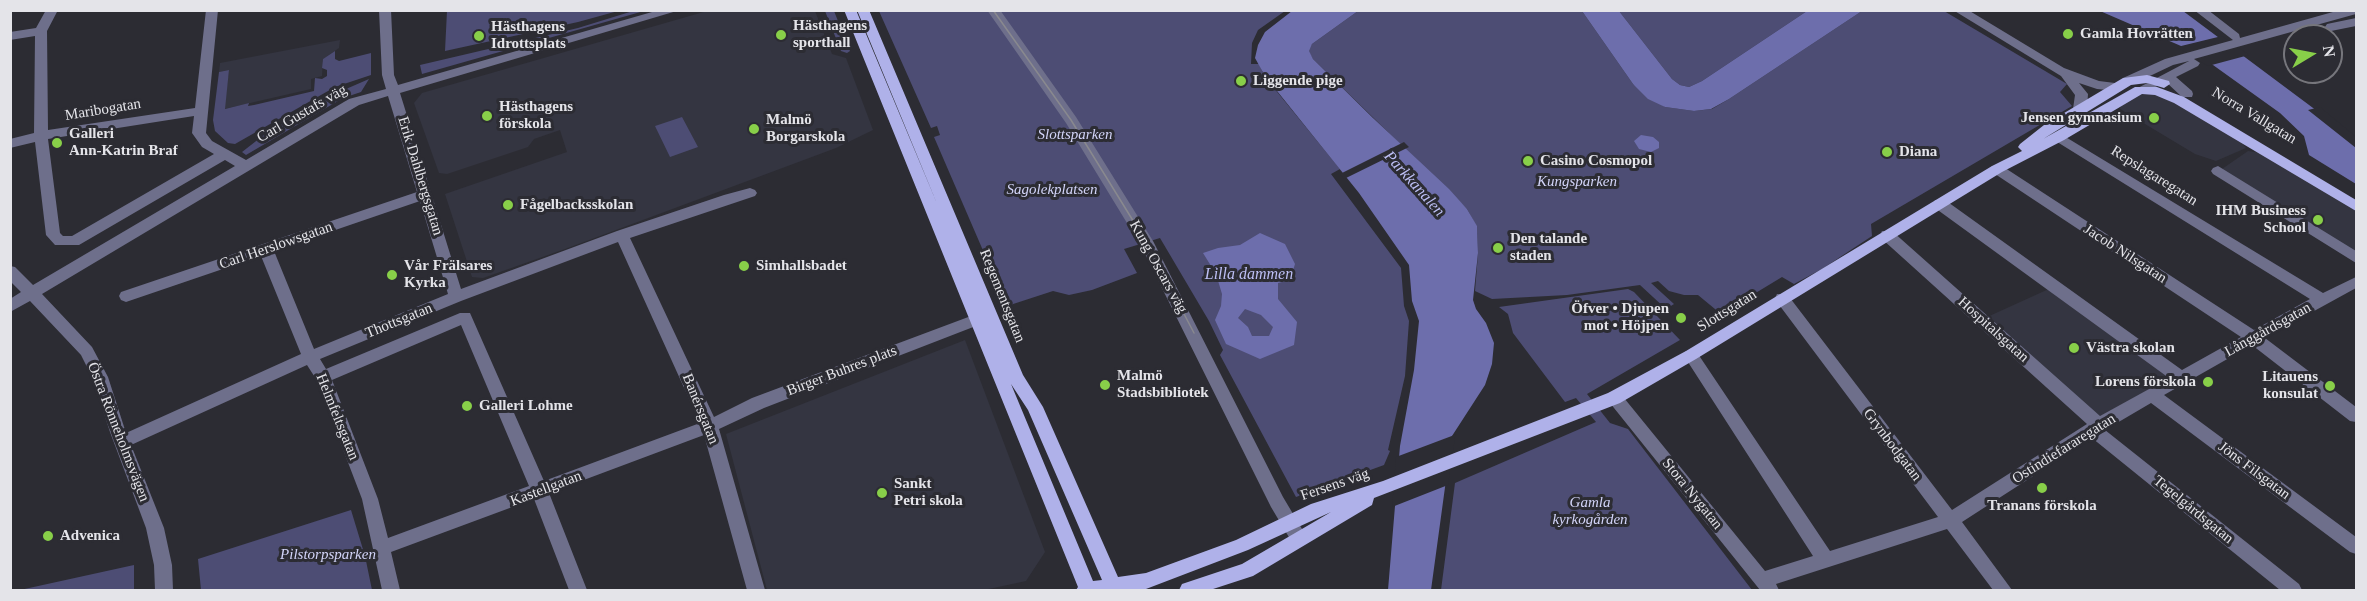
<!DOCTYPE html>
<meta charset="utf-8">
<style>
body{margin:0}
#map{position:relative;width:2367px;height:601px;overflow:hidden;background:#2c2c33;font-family:"Times New Roman",serif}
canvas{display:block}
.frame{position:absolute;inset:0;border:12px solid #e4e4e9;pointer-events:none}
.north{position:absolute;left:2283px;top:24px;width:60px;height:60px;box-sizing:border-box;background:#2c2c33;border:2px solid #76767c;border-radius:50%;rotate:80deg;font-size:16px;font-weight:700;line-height:24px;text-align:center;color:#e4e4e9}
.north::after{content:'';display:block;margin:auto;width:21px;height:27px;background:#88cf49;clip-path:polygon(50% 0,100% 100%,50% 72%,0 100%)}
</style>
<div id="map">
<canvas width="2367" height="601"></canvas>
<div class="frame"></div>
<div class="north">N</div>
</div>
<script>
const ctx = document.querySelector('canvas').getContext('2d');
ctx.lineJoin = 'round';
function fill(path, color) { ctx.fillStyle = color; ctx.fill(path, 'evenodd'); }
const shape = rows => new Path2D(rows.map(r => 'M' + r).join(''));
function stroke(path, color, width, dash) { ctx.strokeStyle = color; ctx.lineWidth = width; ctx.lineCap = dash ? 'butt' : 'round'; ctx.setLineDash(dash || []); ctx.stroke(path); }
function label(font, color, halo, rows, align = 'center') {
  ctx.font = font + ' "Times New Roman",serif'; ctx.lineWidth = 6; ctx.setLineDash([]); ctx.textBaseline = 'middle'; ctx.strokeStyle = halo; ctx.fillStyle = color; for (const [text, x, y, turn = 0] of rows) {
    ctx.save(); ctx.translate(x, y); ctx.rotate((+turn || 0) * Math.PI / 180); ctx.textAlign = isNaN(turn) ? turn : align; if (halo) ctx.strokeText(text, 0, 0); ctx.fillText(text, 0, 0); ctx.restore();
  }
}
fill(shape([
 [707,11,815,11,832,54,846,58,873,130,836,148,565,249,483,278,472,277,445,194,567,152,560,130,534,139,528,147,447,174,439,173,414,103,422,93],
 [340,40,339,48,323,59,322,76,311,79,311,89,224,109,229,70,219,72,220,63],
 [2140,93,2158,94,2240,140,2246,148,2216,161,2195,154,2120,109,2121,104],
 [2248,151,2262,153,2356,209,2356,253,2232,178,2222,169],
 [2051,288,2171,377,2097,418,1985,318],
 [965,340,1045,552,1026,581,984,590,767,590,726,434]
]), '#343541');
fill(shape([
 [447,11,447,10,618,11,578,22,445,51],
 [633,11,644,11,422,74,420,65,578,28],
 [825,11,834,11,850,51,847,53,841,51],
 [879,11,1285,11,1258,30,1252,43,1251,64,1259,64,1265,77,1340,169,1331,174,1401,268,1404,306,1409,321,1405,376,1388,450,1390,451,1384,465,1296,497,1220,355,1223,350,1209,321,1160,238,1124,249,1137,273,1092,290,1069,295,1053,291,1007,306,934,137,940,135,937,126,931,128],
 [1358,11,1582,11,1633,84,1665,107,1694,111,1712,109,1729,99,1862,11,1944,11,2067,84,2060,92,2072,106,1871,224,1872,236,1822,269,1794,284,1782,277,1721,314,1698,295,1684,295,1669,291,1658,281,1651,283,1674,304,1666,309,1640,285,1567,295,1492,299,1475,291,1478,254,1477,227,1467,209,1313,59,1308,51,1312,44],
 [1619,11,1807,11,1702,81,1689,87,1680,85,1672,79],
 [335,51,335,59,339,61,371,53,371,75,335,87,235,144,228,143,215,131,213,120,219,72,229,70,225,109,249,103,248,106,254,105,314,91,315,78,322,79,327,76,327,70,322,68,323,59],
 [369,79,361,92,343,98,246,155,242,152,269,131,346,89],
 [682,117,698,147,670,157,655,126],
 [1628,289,1634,292,1680,340,1587,394,1610,423,1628,429,1752,590,1441,590,1455,483,1596,422,1576,398,1565,402,1513,333,1508,314,1499,307],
 [351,510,365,556,372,590,201,590,198,559],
 [134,565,134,590,15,590,20,590]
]), '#4d4d74');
fill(shape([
 [1292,11,1358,11,1312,44,1309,51,1313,59,1373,118,1449,189,1467,209,1477,226,1478,253,1473,300,1476,309,1486,323,1494,343,1492,364,1485,385,1452,436,1431,590,1388,590,1400,446,1414,370,1419,321,1412,301,1409,265,1359,193,1265,76,1255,58,1258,45,1265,32],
 [1582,11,1619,11,1672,79,1680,85,1689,87,1702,81,1807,11,1862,11,1729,99,1711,109,1694,111,1665,107,1648,99,1633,84],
 [2100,11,2183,11,2356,140,2356,184,2309,155,2304,136,2280,113,2213,65,2181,46],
 [1641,135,1653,137,1659,142,1659,148,1651,152,1639,149,1634,141],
 [1260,233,1285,244,1295,264,1290,280,1278,283,1278,299,1297,322,1294,345,1260,359,1226,344,1215,320,1221,306,1222,294,1216,274,1203,253,1218,248,1240,245],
 [1245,309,1261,315,1273,327,1269,336,1252,336,1248,327,1238,318]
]), '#6d6eac');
fill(shape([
 [2222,36,2249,55,2208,66,2177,47],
 [2320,107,2356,137,2356,148,2308,110],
 [1404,142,1409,147,1344,179,1340,174],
 [1457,434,1455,437,1448,485,1392,507,1396,457]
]), '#2c2c33');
fill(shape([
 [46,10,58,10,47,31,48,130,195,108,206,10,218,10,206,133,212,141,246,160,349,99,386,89,382,75,379,10,391,10,394,75,398,85,659,10,680,10,400,93,461,289,617,231,724,195,750,188,755,190,757,193,755,196,630,238,714,417,752,398,971,316,976,314,981,316,984,320,981,324,764,408,719,429,765,590,747,590,704,435,549,493,587,590,569,590,534,499,391,552,400,590,382,590,362,499,316,379,307,365,131,445,164,528,172,565,173,590,155,590,154,565,146,528,110,432,92,377,81,355,30,301,10,312,10,299,21,292,10,281,10,266,15,267,33,285,235,166,225,160,79,245,55,245,46,235,35,142,10,148,10,139,34,133,35,36,10,40,10,32,36,28,46,10],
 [388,96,417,192,121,292,119,296,121,300,126,302,261,256,301,354,126,433,108,377,92,347,42,294,359,105,388,96],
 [194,116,192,133,202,147,214,154,72,236,63,236,60,233,48,139,194,116],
 [420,201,448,294,314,349,274,251,420,201],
 [618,242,700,423,544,481,470,313,460,313,326,369,320,359,461,301,618,242],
 [461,325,529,486,388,538,378,499,332,380,461,325],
 [987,10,1000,10,1076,117,1153,241,1283,497,1305,534,1308,539,1305,544,1299,547,1293,544,1271,507,1141,246,1066,123,987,10],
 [1953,10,1968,10,2064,68,2099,81,2123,84,2124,87,2118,91,2097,89,2079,83,2088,94,2087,109,2080,113,2075,112,2073,109,2075,95,2061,76,1953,10],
 [2194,10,2208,10,2239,34,2240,38,2340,10,2356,10,2356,14,2194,59,2200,63,2198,66,2176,77,2192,91,2193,94,2192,97,2182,97,2166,82,2140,94,2134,90,2189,61,2173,65,2133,84,2123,84,2122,81,2123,78,2165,59,2233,40,2194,10],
 [2356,18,2356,26,2331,31,2325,27,2327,24,2356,18],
 [2059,133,2323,293,2356,277,2356,288,2265,338,2356,407,2356,422,2350,421,2252,345,2164,395,2356,537,2356,554,2350,552,2151,403,2105,430,2299,584,2302,590,2280,590,2092,438,1962,522,2012,590,1993,590,1947,529,1776,584,1779,590,1760,590,1606,398,1608,393,1614,392,1620,393,1765,571,1813,556,1686,359,1683,355,1686,351,1696,351,1830,551,1938,517,1777,302,1775,298,1777,294,1787,294,1952,510,2087,424,1882,239,1880,235,1882,231,1892,231,2100,416,2169,378,1935,208,1933,204,1935,200,1945,200,2182,370,2241,337,1992,172,1990,169,1992,166,2002,166,2254,330,2310,299,2054,140,2052,137,2059,133],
 [2218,166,2356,251,2356,263,2213,174,2211,171,2213,168,2218,166]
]), '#6e6f8b');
fill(shape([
 [844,10,856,10,938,206,857,10,869,10,1023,375,1043,407,1118,577,1146,573,1236,540,1311,504,1383,481,1608,393,1686,351,1992,166,2022,151,2018,147,2020,144,2044,125,2123,78,2147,75,2169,81,2170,84,2164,88,2147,83,2131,85,2043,139,2135,87,2157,87,2184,97,2356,200,2356,211,2174,103,2155,95,2142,94,2064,140,2002,172,1696,359,1620,403,1374,498,1372,505,1253,576,1210,590,1179,590,1182,584,1242,564,1331,512,1248,550,1146,589,1076,590,1078,587,844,10],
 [1011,384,1028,410,1102,580,1093,581,1011,384]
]), '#afb1e9');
stroke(shape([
 [993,10,1071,120,1148,245,1194,333]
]), '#89898f', 1.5);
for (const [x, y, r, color] of [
 [2068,34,6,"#88cf49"],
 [781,35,6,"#88cf49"],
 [479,36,6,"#88cf49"],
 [1241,81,6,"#88cf49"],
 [487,116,6,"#88cf49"],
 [2154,118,6,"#88cf49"],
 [754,129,6,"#88cf49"],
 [57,143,6,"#88cf49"],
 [1887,152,6,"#88cf49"],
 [1528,161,6,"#88cf49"],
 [508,205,6,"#88cf49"],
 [2318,220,6,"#88cf49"],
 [1498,248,6,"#88cf49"],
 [744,266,6,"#88cf49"],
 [392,275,6,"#88cf49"],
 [1681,318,6,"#88cf49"],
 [2074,348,6,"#88cf49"],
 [2208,382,6,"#88cf49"],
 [1105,385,6,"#88cf49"],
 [2330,386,6,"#88cf49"],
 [467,406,6,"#88cf49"],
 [2042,488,6,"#88cf49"],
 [882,493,6,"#88cf49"],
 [48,536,6,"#88cf49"]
]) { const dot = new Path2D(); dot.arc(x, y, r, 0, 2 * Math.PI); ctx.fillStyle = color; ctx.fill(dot); stroke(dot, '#2c2c33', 2); }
label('bold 15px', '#e4e4e9', '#2c2c33', [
 ["Hästhagens",793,26],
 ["sporthall",793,43],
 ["Hästhagens",491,27],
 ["Idrottsplats",491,44],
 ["Gamla Hovrätten",2080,34],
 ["Liggende pige",1253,81],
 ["Hästhagens",499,107],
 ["förskola",499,124],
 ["Jensen gymnasium",2142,118,"right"],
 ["Malmö",766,120],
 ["Borgarskola",766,137],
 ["Galleri",69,134],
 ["Ann-Katrin Braf",69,151],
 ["Diana",1899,152],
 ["Casino Cosmopol",1540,161],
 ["Fågelbacksskolan",520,205],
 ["IHM Business",2306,211,"right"],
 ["School",2306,228,"right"],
 ["Den talande",1510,239],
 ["staden",1510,256],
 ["Vår Frälsares",404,266],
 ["Kyrka",404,283],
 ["Simhallsbadet",756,266],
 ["Öfver • Djupen",1669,309,"right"],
 ["mot • Höjpen",1669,326,"right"],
 ["Västra skolan",2086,348],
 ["Malmö",1117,376],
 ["Stadsbibliotek",1117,393],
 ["Litauens",2318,377,"right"],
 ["konsulat",2318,394,"right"],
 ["Lorens förskola",2196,382,"right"],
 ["Galleri Lohme",479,406],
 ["Sankt",894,484],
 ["Petri skola",894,501],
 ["Tranans förskola",2042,506,"center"],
 ["Advenica",60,536]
], 'left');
label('15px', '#e4e4e9', '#2c2c33', [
 ["Maribogatan",103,110,-9],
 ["Carl Gustafs väg",302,114,-30],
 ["Norra Vallgatan",2254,116,31],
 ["Erik Dahlbergsgatan",420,176,73],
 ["Repslagaregatan",2154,176,32],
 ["Carl Herslowsgatan",276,246,-19],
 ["Jacob Nilsgatan",2125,254,33],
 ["Kung Oscars väg",1158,267,61],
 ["Regementsgatan",1002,296,68],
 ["Slottsgatan",1727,311,-32],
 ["Thottsgatan",399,321,-22],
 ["Hospitalsgatan",1993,330,42],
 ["Långgårdsgatan",2268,330,-29],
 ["Birger Buhres plats",842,371,-21],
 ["Banérsgatan",700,409,68],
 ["Helmfeltsgatan",337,417,68],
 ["Östra Rönneholmsvägen",118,432,69],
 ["Grynbodgatan",1892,445,53],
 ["Ostindiefararegatan",2064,449,-32],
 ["Jöns Filsgatan",2254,471,37],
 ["Fersens väg",1335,485,-19],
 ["Kastellgatan",546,489,-21],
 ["Stora Nygatan",1692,494,51],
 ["Tegelgårdsgatan",2193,510,39]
]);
label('italic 15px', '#d2d4f8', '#2c2c33', [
 ["Slottsparken",1075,135],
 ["Kungsparken",1577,182],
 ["Sagolekplatsen",1052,190],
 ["Gamla",1590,503],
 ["kyrkogården",1590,520],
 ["Pilstorpsparken",328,555]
]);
label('italic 16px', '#bdbff5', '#2c2c33', [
 ["Parkkanalen",1414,184,48],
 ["Lilla dammen",1249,275]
]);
</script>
